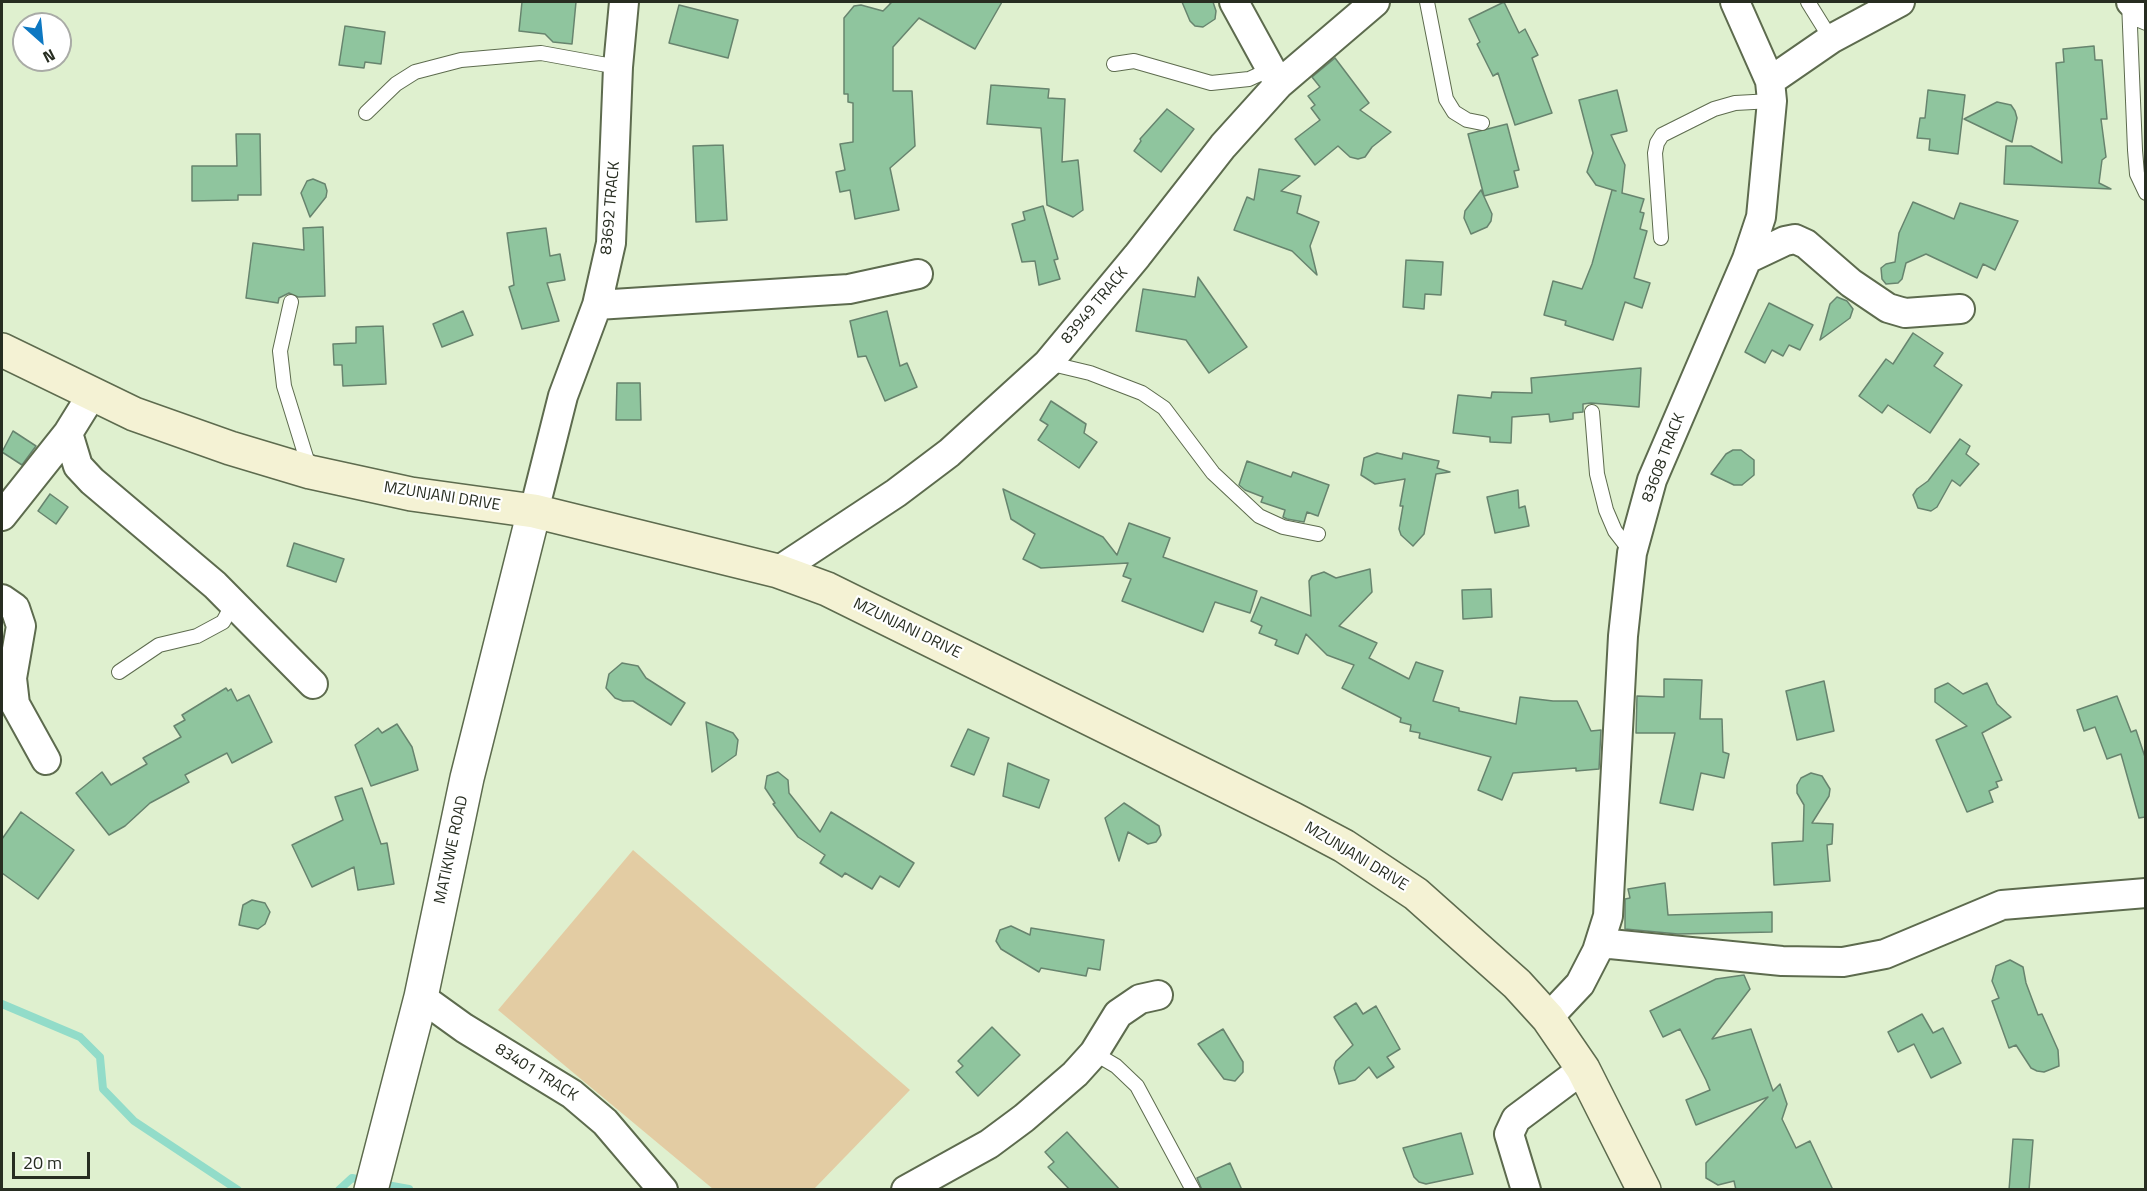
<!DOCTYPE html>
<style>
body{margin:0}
#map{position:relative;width:2147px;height:1191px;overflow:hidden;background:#dff0cf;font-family:"Titillium Web",sans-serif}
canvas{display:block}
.frame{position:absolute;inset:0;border:3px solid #272d21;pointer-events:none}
.north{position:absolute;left:12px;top:12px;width:60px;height:60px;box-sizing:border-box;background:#fff;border:2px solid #a9aba6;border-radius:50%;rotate:153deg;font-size:16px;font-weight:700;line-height:24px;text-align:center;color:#272d21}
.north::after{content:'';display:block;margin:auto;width:21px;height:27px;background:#0d78c2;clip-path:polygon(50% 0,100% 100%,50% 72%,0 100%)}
.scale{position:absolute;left:12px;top:1152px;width:78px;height:27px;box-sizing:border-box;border:3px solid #272d21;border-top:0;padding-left:8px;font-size:18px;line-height:21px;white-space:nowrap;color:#272d21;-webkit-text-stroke:4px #fff;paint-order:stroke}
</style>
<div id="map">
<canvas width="2147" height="1191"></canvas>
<div class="frame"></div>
<div class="north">N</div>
<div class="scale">20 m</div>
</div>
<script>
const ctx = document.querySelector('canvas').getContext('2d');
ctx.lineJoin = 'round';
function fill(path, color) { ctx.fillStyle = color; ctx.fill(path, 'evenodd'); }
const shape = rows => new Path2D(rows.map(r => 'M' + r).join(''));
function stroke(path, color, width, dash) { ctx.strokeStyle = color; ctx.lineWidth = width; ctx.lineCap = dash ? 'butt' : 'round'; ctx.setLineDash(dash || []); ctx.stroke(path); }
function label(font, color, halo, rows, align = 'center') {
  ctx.font = font + ' "Titillium Web",sans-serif'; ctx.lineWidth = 4.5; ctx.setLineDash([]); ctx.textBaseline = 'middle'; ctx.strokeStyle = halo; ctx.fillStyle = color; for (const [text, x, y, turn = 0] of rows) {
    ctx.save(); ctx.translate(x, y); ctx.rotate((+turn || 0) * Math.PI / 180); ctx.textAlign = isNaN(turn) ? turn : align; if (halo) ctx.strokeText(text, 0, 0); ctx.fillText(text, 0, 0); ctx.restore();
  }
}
fill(shape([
 [633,850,910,1090,814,1189,713,1189,498,1010]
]), '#e3cca3');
stroke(shape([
 [2,1004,80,1037,100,1057,103,1089,134,1121,238,1190],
 [381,1184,409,1189],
 [339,1190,352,1178,366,1181]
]), '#92dcc9', 8);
const building = shape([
 [522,2,576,2,572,44,553,42,545,34,519,31,522,2],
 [888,2,1002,2,975,49,919,18,893,47,893,91,912,91,915,146,890,168,899,210,855,219,850,190,840,192,836,172,845,170,840,144,853,142,853,103,848,102,848,94,844,94,844,18,854,6,861,5,883,11,891,3,888,2],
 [1182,2,1213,2,1216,11,1215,19,1203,27,1195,26,1190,21,1182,2],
 [1504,2,1519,33,1525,29,1538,55,1532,58,1552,113,1515,125,1498,73,1493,76,1477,44,1480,42,1469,19,1504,2],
 [679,5,738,20,728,58,669,43,679,5],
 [345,26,385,32,381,64,365,62,364,68,339,65,345,26],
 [2094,46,2095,60,2102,60,2107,119,2101,119,2106,157,2102,160,2099,183,2111,189,2004,184,2006,146,2031,146,2062,163,2056,63,2064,62,2063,49,2094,46],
 [1335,58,1369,103,1360,110,1391,132,1372,147,1365,157,1358,159,1350,157,1338,146,1315,165,1295,139,1320,120,1311,108,1315,105,1308,96,1320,87,1312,77,1335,58],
 [991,85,1049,89,1048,98,1065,99,1062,162,1078,160,1083,210,1073,217,1047,205,1041,128,987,124,991,85],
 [1617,90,1627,131,1611,135,1625,165,1622,193,1644,199,1640,212,1644,213,1640,229,1647,231,1634,278,1650,283,1642,308,1625,302,1613,340,1565,325,1566,321,1544,315,1553,281,1582,289,1592,264,1612,190,1616,191,1596,185,1587,172,1593,153,1579,100,1617,90],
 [1928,90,1965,95,1958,154,1929,150,1930,139,1917,138,1920,118,1925,118,1928,90],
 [1997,102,2011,105,2015,111,2017,118,2012,142,1964,119,1997,102],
 [1167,109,1194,129,1161,172,1134,151,1141,141,1140,139,1167,109],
 [1507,124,1519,170,1514,171,1518,187,1484,196,1468,134,1507,124],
 [236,134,260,134,261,195,238,195,238,200,192,201,192,166,237,166,236,134],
 [723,145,727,220,696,222,693,146,723,145],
 [1259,169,1300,176,1281,191,1301,196,1297,213,1319,222,1310,246,1317,275,1292,251,1234,230,1247,197,1254,200,1259,169],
 [313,179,325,184,327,191,326,197,310,217,301,193,307,181,313,179],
 [1481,190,1492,214,1491,221,1487,227,1471,234,1464,218,1465,211,1481,190],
 [1913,202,1954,219,1960,203,2018,221,1995,270,1983,264,1977,278,1926,254,1906,263,1902,279,1898,283,1886,284,1882,279,1881,268,1886,264,1895,262,1899,233,1913,202],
 [1043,206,1058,259,1054,260,1060,279,1039,285,1035,261,1022,262,1012,224,1025,220,1023,212,1043,206],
 [323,227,325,296,298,297,289,293,279,298,278,303,246,298,253,243,304,250,303,228,323,227],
 [546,228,550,256,560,254,565,280,547,283,559,321,522,329,509,287,514,285,507,233,546,228],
 [1406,260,1443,262,1441,295,1425,294,1424,309,1403,307,1406,260],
 [1198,277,1247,347,1209,373,1186,340,1136,331,1143,289,1195,297,1198,277],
 [1837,297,1847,301,1853,309,1850,318,1820,340,1830,304,1837,297],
 [1769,303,1813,325,1800,350,1789,345,1783,356,1772,350,1765,363,1745,352,1769,303],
 [463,311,473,335,442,347,433,324,463,311],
 [887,311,900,366,907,363,917,387,885,401,866,356,858,357,850,321,887,311],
 [383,326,386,384,343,386,342,365,334,365,333,344,356,343,356,327,383,326],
 [1913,333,1943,353,1934,366,1962,385,1930,433,1888,405,1882,413,1859,396,1886,359,1893,364,1913,333],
 [1641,368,1639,407,1591,403,1583,404,1583,412,1573,413,1573,419,1550,422,1549,414,1512,417,1511,443,1490,442,1490,437,1453,433,1458,395,1491,398,1492,392,1532,393,1531,378,1641,368],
 [617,383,640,383,641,420,616,420,617,383],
 [1051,401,1086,424,1084,433,1097,442,1079,468,1038,440,1048,425,1040,420,1051,401],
 [13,431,36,446,22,465,2,452,13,431],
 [1960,439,1970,446,1966,454,1979,464,1960,486,1952,480,1937,507,1931,511,1918,508,1913,495,1917,489,1928,481,1960,439],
 [1733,450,1741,450,1754,460,1754,475,1742,485,1734,485,1711,474,1726,454,1733,450],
 [1377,453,1402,459,1403,453,1439,461,1437,468,1450,472,1436,474,1424,534,1413,546,1401,535,1399,529,1403,506,1400,506,1405,479,1375,484,1361,475,1364,458,1377,453],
 [1247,461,1291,477,1293,472,1329,485,1318,516,1307,512,1304,522,1287,519,1283,517,1285,510,1261,502,1263,497,1245,490,1239,485,1247,461],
 [1003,489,1103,537,1117,555,1129,523,1170,538,1163,557,1257,591,1250,613,1215,602,1203,632,1122,601,1131,579,1123,576,1128,563,1041,568,1023,559,1035,534,1011,519,1003,489],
 [1518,490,1519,508,1525,506,1529,526,1495,533,1487,497,1518,490],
 [50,494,68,507,56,524,38,511,50,494],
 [294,543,344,559,336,582,287,566,294,543],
 [1370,569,1372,592,1339,626,1377,643,1369,658,1409,679,1416,662,1443,671,1433,701,1459,708,1459,711,1516,724,1520,697,1553,701,1577,701,1591,731,1601,730,1599,769,1576,771,1576,768,1513,773,1502,800,1478,790,1491,757,1419,738,1420,733,1410,731,1411,725,1400,722,1401,718,1342,688,1354,665,1327,655,1306,634,1298,654,1275,645,1277,640,1259,633,1262,626,1251,621,1261,597,1311,616,1309,581,1312,576,1324,572,1336,578,1370,569],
 [1491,589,1492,617,1463,619,1462,590,1491,589],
 [622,663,638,666,646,678,685,703,671,725,633,701,623,701,615,698,606,688,609,674,622,663],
 [1664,679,1702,680,1700,719,1722,719,1723,752,1729,754,1724,778,1701,773,1693,810,1660,803,1675,733,1636,733,1637,696,1664,697,1664,679],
 [1824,681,1834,731,1797,740,1786,691,1824,681],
 [1948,683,1963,694,1987,683,1997,704,2011,717,1982,733,2002,780,1996,782,1998,787,1989,791,1993,802,1967,812,1936,740,1967,726,1935,702,1935,689,1948,683],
 [226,688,228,691,231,689,237,701,249,695,272,742,232,763,227,753,185,775,189,782,150,803,125,826,109,835,76,793,102,772,111,785,147,764,143,758,181,737,174,726,185,720,182,715,226,688],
 [2117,696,2131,732,2136,730,2145,757,2145,817,2139,818,2121,754,2107,759,2095,727,2084,731,2077,710,2117,696],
 [706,722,733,733,738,740,736,755,712,772,706,722],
 [397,724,412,747,418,770,371,786,355,745,378,728,382,733,397,724],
 [968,729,989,738,974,775,951,766,968,729],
 [1008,763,1049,780,1039,808,1003,796,1008,763],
 [778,772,788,780,789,793,820,832,831,812,914,863,899,887,880,876,872,889,845,873,842,877,820,863,825,855,798,837,773,804,775,803,765,788,767,776,778,772],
 [1811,773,1822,776,1830,789,1829,796,1812,823,1833,824,1832,844,1827,845,1830,881,1774,885,1772,843,1803,841,1804,805,1797,793,1797,785,1801,778,1811,773],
 [362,788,381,844,387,843,394,884,358,890,354,867,312,887,292,845,343,820,335,797,362,788],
 [1124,803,1159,826,1161,835,1156,842,1148,844,1128,832,1119,861,1105,818,1124,803],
 [21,812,74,850,38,899,2,873,2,839,21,812],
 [1665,883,1668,915,1772,912,1772,932,1678,934,1625,929,1625,899,1630,898,1628,889,1665,883],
 [252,900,265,903,270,912,265,924,258,929,239,925,243,905,252,900],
 [1011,926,1030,935,1031,928,1104,940,1100,970,1088,968,1086,976,1041,968,1039,972,1001,949,996,941,1000,930,1011,926],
 [2010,960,2023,967,2026,983,2038,1015,2042,1014,2058,1050,2059,1066,2044,1072,2037,1071,2031,1068,2016,1045,2009,1048,1992,1001,1999,998,1992,981,1996,966,2010,960],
 [1744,975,1750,989,1712,1039,1751,1029,1773,1091,1780,1084,1787,1104,1782,1119,1796,1148,1810,1141,1833,1190,1736,1190,1734,1181,1718,1185,1706,1178,1706,1163,1768,1097,1696,1125,1686,1100,1710,1090,1706,1080,1680,1029,1663,1037,1650,1011,1716,979,1744,975],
 [1356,1003,1363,1014,1376,1006,1400,1049,1387,1057,1394,1067,1377,1078,1369,1067,1355,1080,1339,1084,1334,1068,1336,1061,1353,1045,1334,1017,1356,1003],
 [1922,1014,1933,1033,1943,1028,1961,1063,1931,1078,1914,1044,1898,1052,1888,1032,1922,1014],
 [992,1027,1020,1055,978,1096,956,1072,963,1066,958,1061,992,1027],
 [1223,1029,1243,1062,1243,1072,1235,1081,1224,1079,1198,1044,1223,1029],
 [1067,1132,1120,1190,1070,1190,1048,1167,1054,1162,1045,1152,1067,1132],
 [1461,1133,1473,1174,1426,1184,1419,1182,1414,1177,1403,1148,1461,1133],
 [2013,1139,2033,1140,2029,1190,2009,1190,2013,1139],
 [1230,1163,1242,1190,1202,1190,1197,1178,1230,1163]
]);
fill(building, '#8fc59e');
stroke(building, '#67846e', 1.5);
const service = shape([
 [1427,2,1446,99,1454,112,1467,120,1482,123],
 [1808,2,1831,39],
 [2129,2,2135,150,2137,174,2146,193],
 [2132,17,2146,23],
 [1114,64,1134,61,1211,83,1249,79,1271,69],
 [366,113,396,84,415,72,461,60,541,53,618,67],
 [1661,238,1655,153,1657,143,1662,135,1714,109,1735,103,1772,101],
 [291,302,280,351,284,386,310,470],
 [1048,363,1090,373,1142,393,1164,408,1213,473,1259,516,1283,527,1318,534],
 [1592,412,1597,474,1606,510,1615,531,1632,553],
 [119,672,159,645,197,636,223,622,233,604],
 [1094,1053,1116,1066,1137,1086,1193,1190]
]);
const minor = shape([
 [1234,2,1279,84],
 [2131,2,2146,4],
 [1770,81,1831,39,1900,2],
 [1747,259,1785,241,1795,239,1806,244,1851,283,1888,308,1905,313,1960,309],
 [597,305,849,289,918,274],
 [68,433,78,466,92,481,215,585,313,684],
 [534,511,563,396,597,305,611,243,618,67,624,2],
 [2,516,68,433,91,396],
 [778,571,896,493,949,453,1048,363,1137,256,1223,146,1279,84,1375,2],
 [2,599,15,608,21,626,12,678,15,704,46,760],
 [1600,943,1782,961,1843,962,1885,954,2002,905,2146,893],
 [421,997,464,1028,572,1094,605,1122,663,1190],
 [1548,1018,1580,984,1597,951,1608,916,1623,636,1632,553,1652,480,1747,259,1761,217,1772,101,1770,81,1735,2],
 [906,1190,989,1144,1024,1118,1075,1074,1094,1053,1118,1014,1140,999,1158,995],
 [1526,1190,1509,1134,1516,1119,1583,1069]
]);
const tertiary = shape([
 [371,1190,421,997,467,778,534,511]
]);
const secondary = shape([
 [2,350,134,414,230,448,310,472,411,494,534,511,778,571,827,589,1293,819,1344,846,1416,894,1517,984,1548,1018,1583,1069,1644,1190]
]);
stroke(service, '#5d6b4e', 16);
stroke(minor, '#5d6b4e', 32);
stroke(tertiary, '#5d6b4e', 36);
stroke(secondary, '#5d6b4e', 36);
stroke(service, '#fff', 14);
stroke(minor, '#fff', 28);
stroke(tertiary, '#fff', 33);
stroke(secondary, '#f4f2d4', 33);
label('16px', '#272d21', '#fff', [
 ["83692 TRACK",611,208,-85],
 ["83949 TRACK",1095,306,-50],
 ["83608 TRACK",1664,458,-69],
 ["MZUNJANI DRIVE",442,497,9],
 ["MZUNJANI DRIVE",907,629,26],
 ["MATIKWE ROAD",452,850,-78],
 ["MZUNJANI DRIVE",1356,857,31],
 ["83401 TRACK",536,1073,32]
]);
</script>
